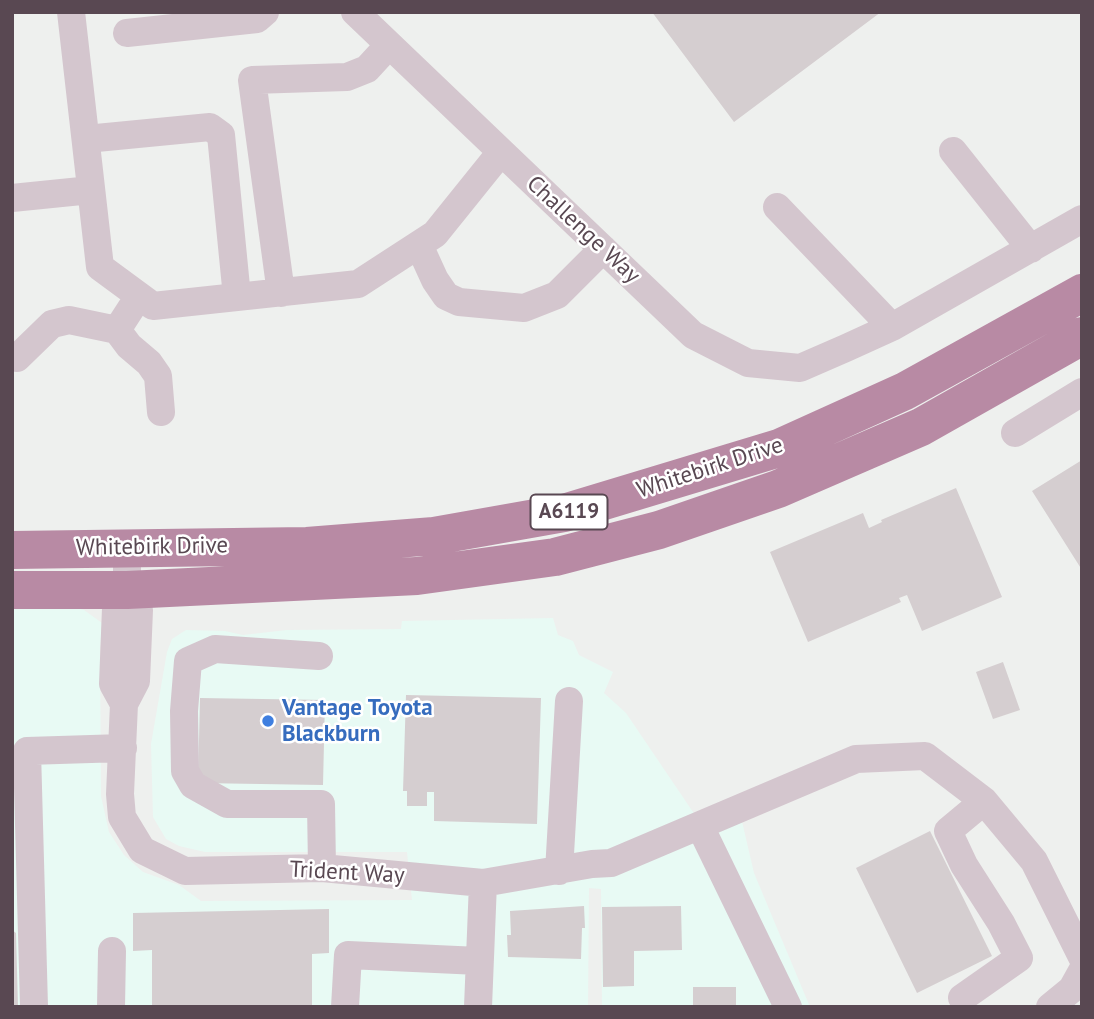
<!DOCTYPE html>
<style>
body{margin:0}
#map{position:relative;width:1094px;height:1019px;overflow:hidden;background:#eef0ee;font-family:"PT Sans",sans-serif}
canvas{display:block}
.frame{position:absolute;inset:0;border:14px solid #594852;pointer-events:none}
</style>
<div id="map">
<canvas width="1094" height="1019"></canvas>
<div class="frame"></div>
</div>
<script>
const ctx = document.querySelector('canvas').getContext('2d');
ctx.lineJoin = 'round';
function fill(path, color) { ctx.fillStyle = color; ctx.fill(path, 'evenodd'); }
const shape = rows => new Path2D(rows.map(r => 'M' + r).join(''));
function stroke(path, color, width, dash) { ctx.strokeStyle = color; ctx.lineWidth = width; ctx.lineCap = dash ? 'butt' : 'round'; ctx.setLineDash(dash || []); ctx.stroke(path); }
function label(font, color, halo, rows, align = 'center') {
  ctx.font = font + ' "PT Sans",sans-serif'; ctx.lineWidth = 5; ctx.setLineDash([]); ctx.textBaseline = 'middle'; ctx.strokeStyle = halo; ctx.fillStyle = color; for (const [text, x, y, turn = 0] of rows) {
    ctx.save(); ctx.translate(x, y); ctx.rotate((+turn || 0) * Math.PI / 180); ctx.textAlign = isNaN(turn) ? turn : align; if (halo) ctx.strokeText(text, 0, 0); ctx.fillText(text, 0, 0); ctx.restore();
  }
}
fill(shape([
 [71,606,84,610,102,623,100,650,101,796,109,832,124,855,143,872,179,885,201,901,412,900,407,852,205,852,179,846,166,839,153,817,151,744,167,652,172,639,186,630,225,631,243,635,287,630,401,629,402,621,553,618,558,635,573,641,579,655,613,672,604,693,626,713,695,815,737,800,754,873,810,1007,602,1007,601,889,589,888,588,1007,12,1007,12,608]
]), '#e8faf4');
fill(shape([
 [652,12,881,12,734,122],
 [1082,460,1082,570,1032,491],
 [956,488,1002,597,922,631,907,595,899,598,901,602,808,642,770,552,863,513,869,528,882,522,881,520],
 [1003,662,1020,710,993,719,976,672],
 [406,695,541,698,537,824,434,821,434,792,427,792,427,806,407,806,407,791,403,791],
 [200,698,325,700,323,785,198,783],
 [930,831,992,956,917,993,856,868],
 [584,906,585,928,582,928,581,959,508,957,507,935,511,935,510,911],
 [681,906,682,950,634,951,634,986,603,987,602,907],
 [329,909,329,953,312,954,312,1007,152,1007,152,950,133,951,133,913],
 [12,930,16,933,18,1007,12,1007],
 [693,987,736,987,736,1007,693,1007]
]), '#d5ced0');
stroke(shape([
 [71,12,100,267,153,306,358,284,435,234,501,152],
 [355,12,693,335,748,363,800,368,846,348,892,327,1082,219],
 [127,33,257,19,265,12],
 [86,139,210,127,221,135,237,297],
 [953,151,1031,249],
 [12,198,91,190],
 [777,207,892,327],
 [419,245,435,280,446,296,459,302,524,308,557,295,603,249],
 [281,293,252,80,347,77,367,69,389,45],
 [117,330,129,346,149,363,158,376,161,412],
 [17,358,52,324,69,320,117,330,139,296],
 [1015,433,1082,392],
 [127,547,127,590,139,610,136,681,124,704,120,794,122,817,142,850,185,871,322,868,483,883,592,864,611,863,856,759,925,756,984,801,1034,861,1082,957],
 [319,656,215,649,188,661,184,711,185,771,193,785,227,804,321,804,322,868],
 [124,704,113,684,116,608,127,590],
 [700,826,788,1007],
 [559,871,569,701],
 [962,998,1019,958,1001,923,964,865,948,831,984,801],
 [34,1007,27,751,123,748],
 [111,1007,112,951],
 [345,1007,348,955,479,961],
 [478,1007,483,883],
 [1050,1007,1072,989,1082,971]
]), '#d4c6ce', 28);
stroke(shape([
 [12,550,307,546,434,536,564,513,779,448,905,391,1082,293],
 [12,590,127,590,417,576,555,557,659,530,778,489,921,427,1082,336]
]), '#b88aa4', 38);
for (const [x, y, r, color] of [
 [268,721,7,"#3f7fe0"]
]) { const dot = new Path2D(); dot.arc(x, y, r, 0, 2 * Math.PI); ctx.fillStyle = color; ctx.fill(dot); stroke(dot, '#fff', 2.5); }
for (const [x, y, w] of [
 [569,512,77]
]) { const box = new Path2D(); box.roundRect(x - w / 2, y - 17.5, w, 35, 5); ctx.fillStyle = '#fff'; ctx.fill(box); stroke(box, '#594852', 2); }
label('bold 21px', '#594852', null, [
 ["A6119",569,512]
]);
label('23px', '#594852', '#fff', [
 ["Challenge Way",583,230,43],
 ["Whitebirk Drive",710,468,-18],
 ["Whitebirk Drive",152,547,-1],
 ["Trident Way",347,873,3]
]);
label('bold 23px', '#366cbe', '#fff', [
 ["Vantage Toyota",282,708],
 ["Blackburn",282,734]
], 'left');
</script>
